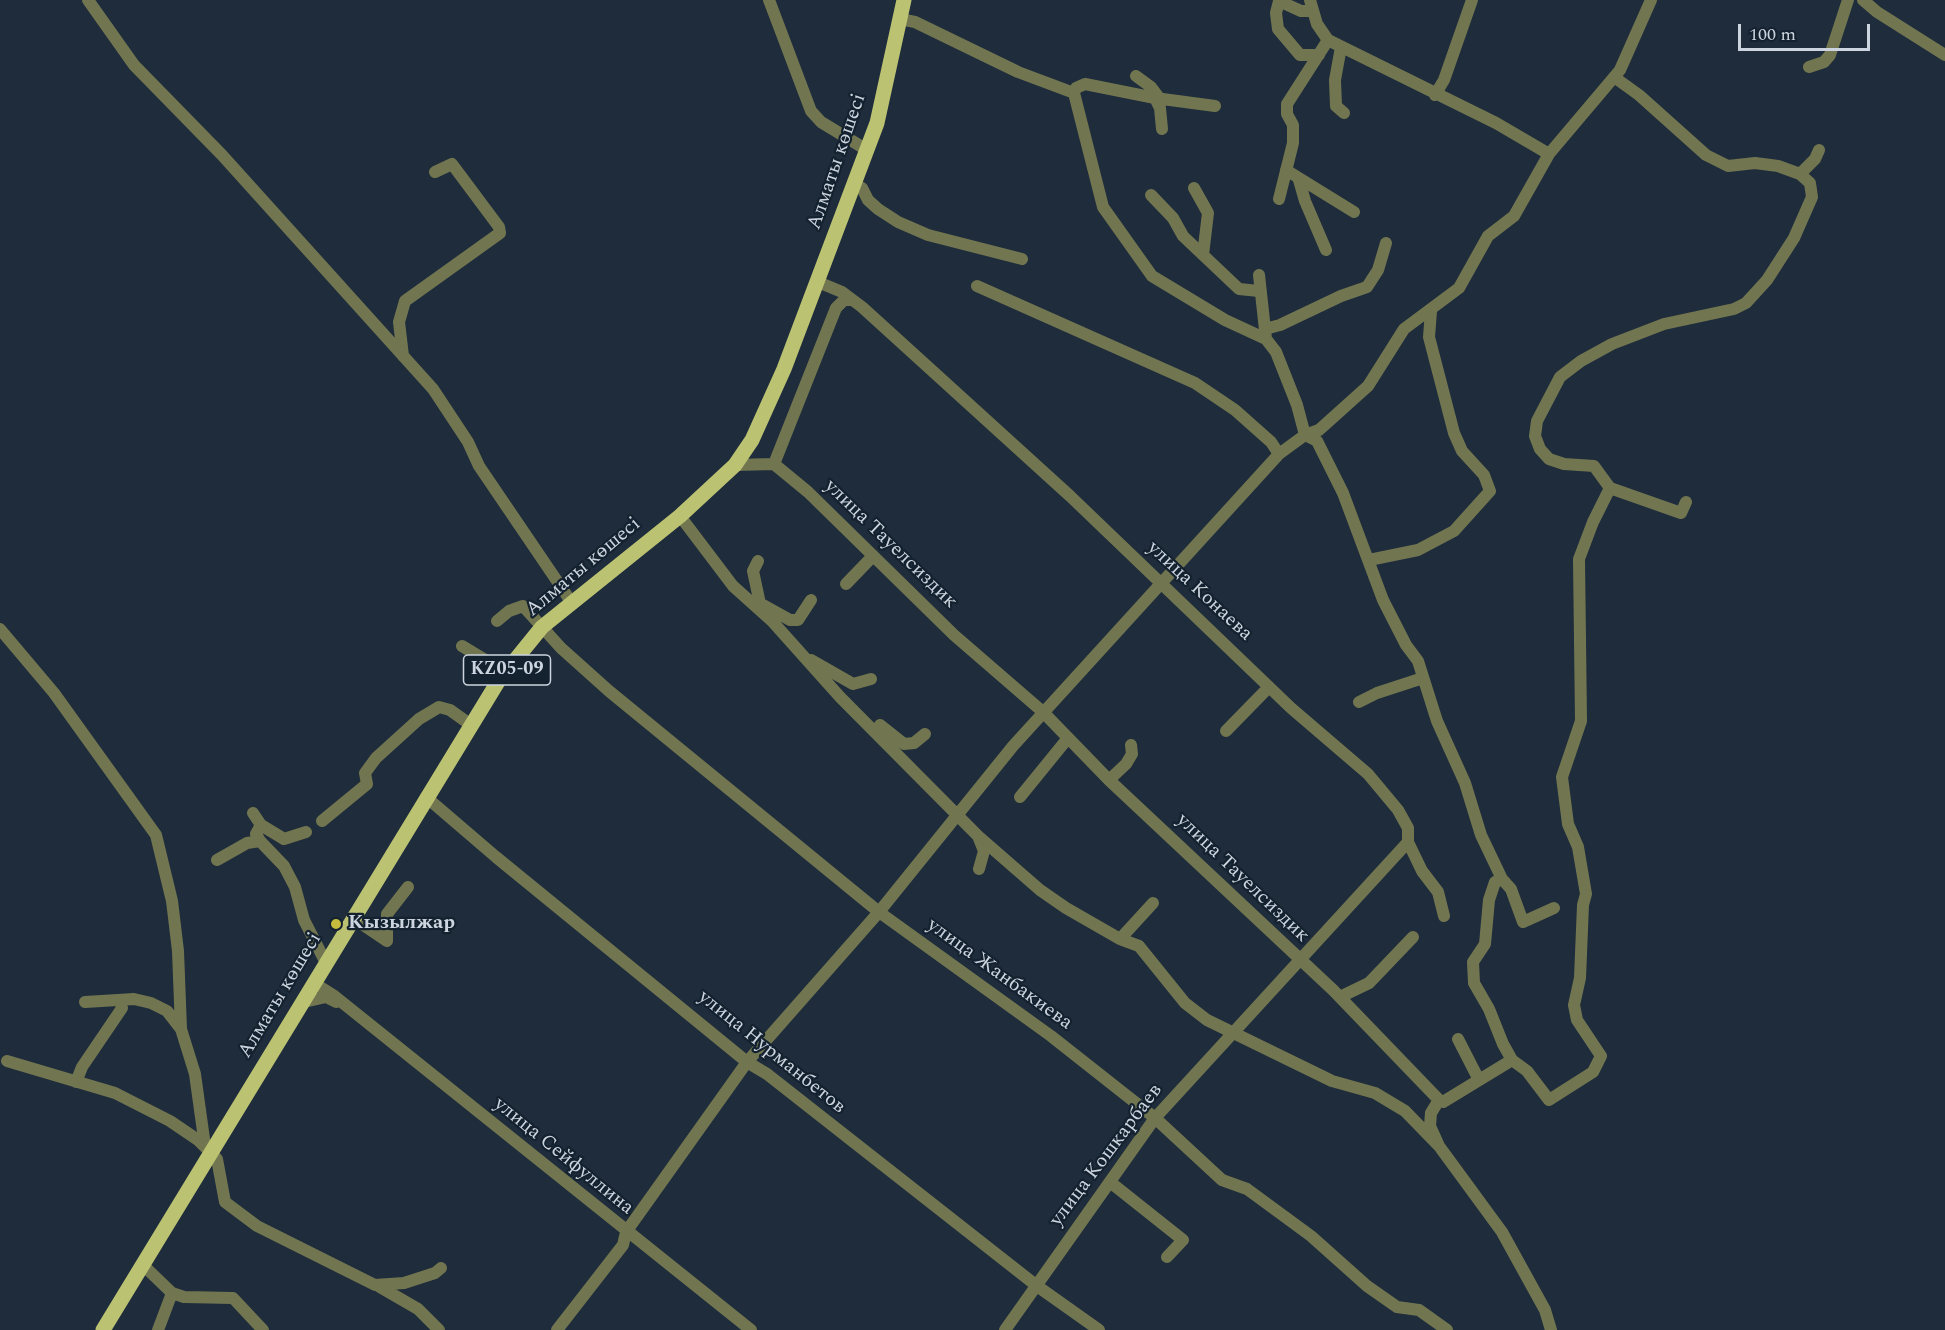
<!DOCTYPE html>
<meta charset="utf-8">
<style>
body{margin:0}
#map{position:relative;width:1945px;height:1330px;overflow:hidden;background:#1e2c3b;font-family:Spectral,serif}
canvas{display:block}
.scale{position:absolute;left:1738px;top:24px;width:132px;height:27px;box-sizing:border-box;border:3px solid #ccd5df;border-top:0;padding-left:8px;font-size:18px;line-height:21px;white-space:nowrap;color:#ccd5df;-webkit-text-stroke:4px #142230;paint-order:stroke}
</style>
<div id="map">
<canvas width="1945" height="1330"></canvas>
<div class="scale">100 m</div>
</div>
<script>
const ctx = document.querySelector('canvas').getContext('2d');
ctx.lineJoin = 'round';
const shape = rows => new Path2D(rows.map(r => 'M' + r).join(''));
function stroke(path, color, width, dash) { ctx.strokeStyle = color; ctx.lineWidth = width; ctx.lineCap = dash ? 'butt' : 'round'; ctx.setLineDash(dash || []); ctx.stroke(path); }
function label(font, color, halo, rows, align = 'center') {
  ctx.font = font + ' Spectral,serif'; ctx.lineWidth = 4.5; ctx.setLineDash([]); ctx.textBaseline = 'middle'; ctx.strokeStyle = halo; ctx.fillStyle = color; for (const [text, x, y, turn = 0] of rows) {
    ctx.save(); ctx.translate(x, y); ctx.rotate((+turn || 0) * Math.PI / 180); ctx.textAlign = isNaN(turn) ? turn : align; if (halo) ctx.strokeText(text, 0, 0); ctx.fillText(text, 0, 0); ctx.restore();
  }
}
stroke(shape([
 [88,0,134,65,222,155,433,389,468,442,479,466,572,603],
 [769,0,811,111,821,122,867,150],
 [1310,0,1317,24,1328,40,1496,123,1549,154],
 [1863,0,1877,12,1945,55],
 [1313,11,1301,11,1279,1,1276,13,1278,29,1300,55,1319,55],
 [900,19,915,22,1018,72,1074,93,1103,207,1152,276,1225,320,1266,339],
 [1341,47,1335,80,1336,106,1344,113],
 [1809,67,1824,62,1830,55,1848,0],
 [1136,76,1151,87,1160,99],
 [1074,93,1076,88,1085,84,1155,98,1160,108,1162,129],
 [1435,95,1444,80,1472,0],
 [1155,98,1215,106],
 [1286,170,1354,212],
 [1800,174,1815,159,1819,150],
 [1299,180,1305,201,1326,250],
 [855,185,862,188,868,200,878,209,898,222,928,235,1022,259],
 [1194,188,1208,213,1203,255],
 [1151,195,1173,218,1183,236,1239,289,1259,291],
 [1279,199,1293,143,1293,125,1287,114,1287,104,1328,40],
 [1259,275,1266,339,1276,352,1297,405,1305,435],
 [818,282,842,292,862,307,1070,496,1291,708,1368,774,1398,810,1408,828,1408,842,1155,1118,1005,1330],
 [977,286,1195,383,1235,410,1271,442,1279,454],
 [1265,329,1280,325,1341,296,1367,287,1378,270,1386,243],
 [403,356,399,322,405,301,500,233,499,227,452,164,435,172],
 [1305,435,1317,441,1343,493,1383,600,1406,645,1418,661,1437,721,1465,783,1481,835,1502,879],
 [774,464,836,308,844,300,852,300],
 [735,465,774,464,808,492,954,635,1043,712,1109,780,1333,990,1439,1100,1443,1102,1512,1060,1503,1044,1489,1009,1474,983,1473,962,1485,944,1489,900,1495,882,1502,879,1511,889,1523,922,1554,908],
 [1610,488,1681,513,1686,502],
 [680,516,733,586,772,621,840,697,978,836,984,851,979,869],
 [1369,560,1418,550,1454,531,1490,491,1484,475,1462,451,1454,433,1429,337,1431,311],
 [758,561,753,571,759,599,758,607,763,605,790,620,798,620,811,600],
 [846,584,873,556],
 [497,621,509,611,523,606,561,648,609,691,879,912,1051,1036,1155,1118,1222,1180,1247,1189,1311,1236,1367,1286,1397,1307,1419,1310,1447,1330],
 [0,629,54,693,156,835,172,901,178,951,181,1029],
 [462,646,505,672],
 [811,660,853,684,871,679],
 [1359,702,1377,693,1423,678],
 [880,725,904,744,914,743,925,734],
 [1226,731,1269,687],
 [1109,780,1126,764,1132,754,1131,745],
 [426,797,496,857,747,1062,767,1074,1037,1286,1099,1330],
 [1020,797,1068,738],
 [253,813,261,825],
 [322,821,367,784,365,773,376,758,419,719,439,707,450,710,471,725],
 [978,836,1040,890,1066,908,1120,939,1139,946,1185,1003,1207,1020,1332,1081,1375,1093,1405,1111,1439,1146],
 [260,841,256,834,261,825,284,839,306,832],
 [1408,842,1422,871,1438,892,1444,916],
 [217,860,247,843,260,841,284,866,295,887,304,920,326,963],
 [353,918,387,941,387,914,408,887],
 [1120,939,1153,903],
 [314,983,333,995,751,1330],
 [1340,997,1369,983,1413,937],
 [85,1002,134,999,151,1003,167,1011,181,1029,195,1074,205,1146],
 [304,1002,326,997,336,1002],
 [1458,1039,1479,1080],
 [1512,1060,1527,1071,1549,1100,1593,1072,1601,1056,1577,1020,1574,1005,1580,978,1583,905,1586,894,1578,847,1568,824,1562,777,1581,721,1579,559,1593,522,1610,488,1594,466,1564,464,1549,459,1540,449,1535,436,1537,421,1560,377,1581,361,1612,344,1664,324,1734,309,1746,303,1767,280,1794,238,1812,197,1810,183,1800,174,1778,166,1755,163,1728,166,1706,155,1639,95,1614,77],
 [7,1061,115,1093,170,1121,198,1140,217,1159,225,1202,257,1226,375,1285,404,1283,435,1273,441,1268],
 [76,1082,82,1067,122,1008],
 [1439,1100,1431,1113,1430,1126,1439,1146,1502,1232,1545,1310,1551,1330],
 [1110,1182,1183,1240,1167,1257],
 [143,1265,172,1293,184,1297,233,1298,263,1330],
 [380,1287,418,1309,439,1330],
 [158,1330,172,1293],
 [557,1330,623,1245,626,1232,747,1062,879,912,1013,746,1279,454,1305,435,1319,430,1368,386,1404,329,1459,288,1488,236,1514,216,1549,154,1620,70,1651,0]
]), '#727650', 12);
stroke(shape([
 [103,1330,499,680,542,627,680,516,735,465,752,440,784,369,877,123,904,0]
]), '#bbc271', 15);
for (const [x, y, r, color] of [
 [336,924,6,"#c5bc3d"]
]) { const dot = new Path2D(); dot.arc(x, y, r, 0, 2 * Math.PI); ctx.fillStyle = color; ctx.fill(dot); stroke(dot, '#142230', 2); }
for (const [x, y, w] of [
 [507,670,87]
]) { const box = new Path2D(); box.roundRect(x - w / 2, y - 15, w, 30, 4.5); ctx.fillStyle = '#142230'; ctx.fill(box); stroke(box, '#ccd5df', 1.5); }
label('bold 18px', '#ccd5df', null, [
 ["KZ05-09",507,670]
]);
label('20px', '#ccd5df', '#142230', [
 ["Алматы көшесі",838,162,-71],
 ["улица Тауелсиздик",890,545,44],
 ["Алматы көшесі",584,568,-40],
 ["улица Конаева",1199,592,43],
 ["улица Тауелсиздик",1242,879,44],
 ["улица Жанбакиева",999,975,36],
 ["Алматы көшесі",281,996,-59],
 ["улица Нурманбетов",771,1053,39],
 ["улица Кошкарбаев",1107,1156,-53],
 ["улица Сейфуллина",563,1157,39]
]);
label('bold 20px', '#ccd5df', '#142230', [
 ["Кызылжар",348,924]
], 'left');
</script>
